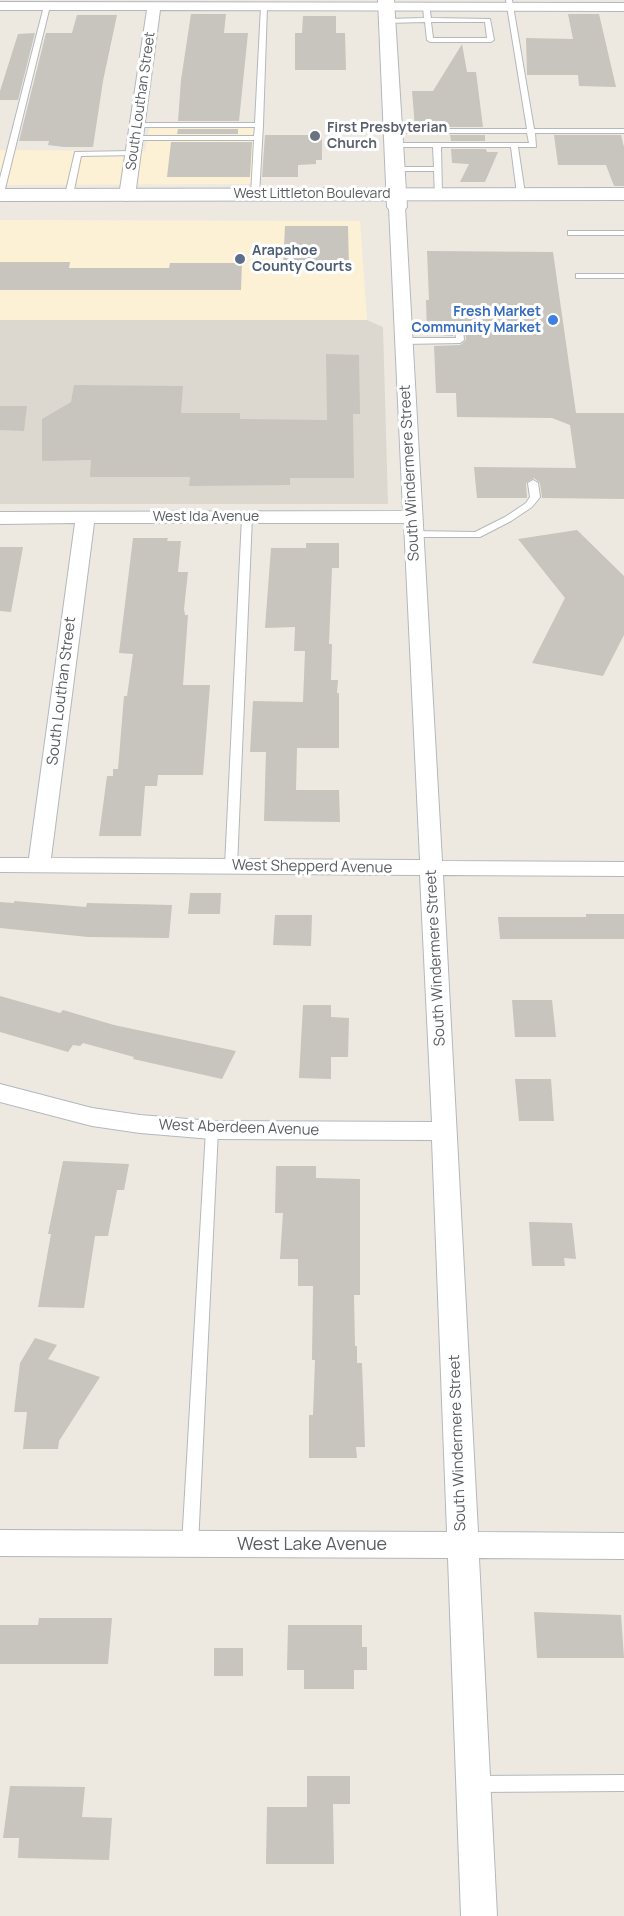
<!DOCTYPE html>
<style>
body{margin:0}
canvas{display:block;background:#ede9e1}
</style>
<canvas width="624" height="1916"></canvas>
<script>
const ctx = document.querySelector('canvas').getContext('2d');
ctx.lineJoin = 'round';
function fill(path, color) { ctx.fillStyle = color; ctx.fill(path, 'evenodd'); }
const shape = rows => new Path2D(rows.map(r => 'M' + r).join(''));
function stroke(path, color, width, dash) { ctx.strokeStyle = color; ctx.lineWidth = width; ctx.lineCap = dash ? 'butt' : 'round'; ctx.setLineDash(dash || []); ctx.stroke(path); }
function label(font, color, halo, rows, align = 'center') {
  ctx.font = font + ' Manrope,sans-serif'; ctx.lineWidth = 6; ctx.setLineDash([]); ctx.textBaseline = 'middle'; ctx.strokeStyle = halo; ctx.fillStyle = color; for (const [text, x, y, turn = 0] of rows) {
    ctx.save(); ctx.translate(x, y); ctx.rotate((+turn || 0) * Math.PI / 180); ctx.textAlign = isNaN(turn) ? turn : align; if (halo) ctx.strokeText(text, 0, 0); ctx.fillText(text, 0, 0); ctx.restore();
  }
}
fill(shape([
 [151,122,254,122,252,184,0,185,0,150,145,151],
 [0,220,360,221,367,320,0,320]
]), '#fdf1d5');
fill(shape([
 [0,320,367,320,383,327,388,504,0,504]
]), '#ddd8cf');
fill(shape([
 [191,14,226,14,224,33,248,33,239,121,178,121,181,80],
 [568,14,599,14,616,87,579,86,578,75,527,75,526,38,573,39],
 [77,15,117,15,103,81,93,147,64,147,48,145,49,141,19,141,46,33,72,33],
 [303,16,336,16,336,33,345,33,346,70,295,70,295,33,302,33],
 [35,33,18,100,0,100,0,91,18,34],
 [462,44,467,72,476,72,483,127,415,127,412,91,433,91],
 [178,129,238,129,238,134,177,134],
 [265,135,322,135,322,160,316,160,316,164,298,165,298,177,262,177],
 [450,135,485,135,485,141,451,141],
 [554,135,621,135,624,147,624,186,614,186,606,165,558,165],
 [171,142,252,142,250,177,167,177],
 [451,149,486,149,487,152,498,152,485,182,460,182,469,164,452,163],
 [285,226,348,226,349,267,283,267],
 [427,251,553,252,576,413,624,413,624,499,542,498,540,483,534,478,526,483,527,498,477,498,474,467,576,468,570,425,552,418,457,417,456,393,436,393,434,346,460,345,466,340,465,329,459,324,454,327,453,336,427,334,426,300,429,300],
 [0,262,70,262,69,268,169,268,170,263,242,263,241,290,0,290],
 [326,354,359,355,360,414,353,414,354,478,290,478,290,485,189,486,190,477,90,477,91,460,42,461,42,419,71,402,74,385,183,386,181,413,240,413,240,419,327,420],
 [0,406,27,406,24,431,0,430],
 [577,530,624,576,624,635,603,676,532,663,565,598,518,539],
 [133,538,168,538,167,541,181,541,178,572,188,572,184,609,185,615,188,615,183,685,210,685,203,775,158,775,157,786,145,786,141,836,99,836,107,776,113,776,113,769,118,769,124,696,127,696,133,654,119,653],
 [306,543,339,543,339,568,332,568,329,644,332,644,331,680,338,680,337,693,339,693,339,748,297,748,296,790,339,790,340,822,264,821,266,752,250,752,253,701,303,702,305,651,294,651,295,627,265,628,271,548,306,548],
 [0,547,23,547,11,612,0,611],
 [190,893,221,893,220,914,188,914],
 [14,901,86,907,87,903,172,905,169,938,88,937,0,928,0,902,14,903],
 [586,914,624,914,624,939,500,939,498,917,586,917],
 [275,915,312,915,311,946,273,945],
 [0,996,60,1013,63,1010,114,1025,236,1051,222,1079,133,1059,134,1057,83,1043,80,1046,73,1045,68,1052,0,1032],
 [512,1000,552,1000,556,1037,515,1037],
 [303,1005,331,1005,331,1017,349,1018,348,1057,331,1057,331,1079,299,1078],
 [515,1079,551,1079,554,1121,519,1121],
 [63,1161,129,1164,124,1190,117,1190,108,1236,95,1236,84,1308,38,1307,51,1234,48,1234],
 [276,1166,316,1166,316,1178,360,1179,360,1295,354,1295,355,1346,357,1346,357,1363,362,1363,365,1447,356,1447,357,1458,309,1458,309,1415,313,1415,315,1360,312,1360,313,1286,298,1286,298,1259,280,1259,283,1213,275,1213],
 [529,1222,572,1223,576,1259,564,1258,565,1266,532,1266],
 [35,1338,57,1345,48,1359,100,1377,59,1441,58,1449,23,1449,27,1412,14,1412,20,1363],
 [534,1612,621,1615,624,1658,537,1658],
 [39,1618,112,1618,108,1664,0,1664,0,1625,38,1625],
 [288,1625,362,1625,362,1647,367,1647,367,1670,354,1670,354,1689,304,1689,304,1670,287,1670],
 [214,1648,243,1648,243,1676,214,1676],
 [307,1776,350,1776,350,1804,333,1804,334,1864,266,1864,267,1807,307,1807],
 [10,1786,85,1787,82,1817,112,1818,109,1860,18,1858,19,1838,3,1838]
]), '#c8c4be');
const service = shape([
 [506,0,512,0,534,129,624,129,624,133,535,133,536,147,518,147,525,194,521,196,517,194,511,147,441,147,442,194,435,196,434,171,395,171,391,169,395,167,434,167,433,147,394,147,390,145,391,143,529,143,527,133,393,133,389,131,393,129,527,129,506,0],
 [47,4,50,6,4,193,0,195,0,178,44,6,47,4],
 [264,4,267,6,263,125,259,195,255,197,251,195,254,140,135,140,131,138,135,136,254,136,255,127,137,127,133,125,137,123,255,123,261,6,264,4],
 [426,4,429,6,431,18,490,19,494,40,491,42,430,42,427,40,425,22,387,23,384,21,387,19,424,18,423,6,426,4],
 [431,22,485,22,487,38,433,38,431,22],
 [133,151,136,151,136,155,81,156,73,195,69,197,65,195,75,152,133,151],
 [568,231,624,231,624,235,568,235,568,231],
 [576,274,624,274,624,278,576,278,576,274],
 [459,326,463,329,464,340,460,343,403,344,399,341,403,338,456,338,455,329,459,326],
 [533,480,538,483,540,497,532,507,511,521,480,537,412,537,407,534,412,531,475,532,505,517,526,503,530,497,528,483,533,480],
 [247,514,252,517,237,866,231,870,225,866,242,517,247,514],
 [212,1125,217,1127,218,1130,198,1545,195,1550,190,1551,185,1550,182,1545,206,1130,207,1127,212,1125],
 [624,1775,624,1791,476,1792,470,1789,468,1784,470,1779,476,1776,624,1775]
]);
const minor = shape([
 [0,2,624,3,624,11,160,10,135,196,127,201,119,196,147,10,0,10,0,2],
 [397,202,405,207,442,861,624,862,624,876,443,875,478,1532,624,1533,624,1559,479,1558,497,1916,461,1916,448,1558,0,1556,0,1530,447,1532,432,1140,212,1139,140,1133,92,1126,0,1102,0,1084,92,1108,140,1115,212,1121,432,1122,420,875,0,872,0,858,29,858,75,523,0,524,0,512,403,511,389,207,397,202],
 [94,523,404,523,420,860,51,858,94,523]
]);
const tertiary = shape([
 [378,0,394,0,407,207,404,211,397,213,390,211,387,207,378,0]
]);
const secondary = shape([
 [624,188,624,200,0,201,0,189,624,188]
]);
stroke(service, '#b4b8bc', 2);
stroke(minor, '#b4b8bc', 2);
stroke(tertiary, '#b4b8bc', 2);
stroke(secondary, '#b3b7bc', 2);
fill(service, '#fff');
fill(minor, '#fff');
fill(tertiary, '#fff');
fill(secondary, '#fff');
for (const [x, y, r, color] of [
 [315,136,6,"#6b7280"],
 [240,259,6,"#5c6f8a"],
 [553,320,6,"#3f7fe0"]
]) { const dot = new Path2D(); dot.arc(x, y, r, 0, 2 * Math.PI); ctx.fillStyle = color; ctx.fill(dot); stroke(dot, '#fff', 2); }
label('14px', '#5a5e62', '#fff', [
 ["South Louthan Street",141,101,-82],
 ["West Littleton Boulevard",312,194],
 ["West Ida Avenue",206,517]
]);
label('bold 14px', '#5b616d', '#fff', [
 ["First Presbyterian",327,128],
 ["Church",327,144]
], 'left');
label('bold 14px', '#4e5e75', '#fff', [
 ["Arapahoe",252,251],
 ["County Courts",252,267]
], 'left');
label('bold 14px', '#366cbe', '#fff', [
 ["Fresh Market",541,312],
 ["Community Market",541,328]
], 'right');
label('15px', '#5a5e62', '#fff', [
 ["South Windermere Street",410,473,-93],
 ["South Louthan Street",62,691,-83],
 ["West Shepperd Avenue",312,867,1],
 ["South Windermere Street",436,958,-93],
 ["West Aberdeen Avenue",239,1128,2],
 ["South Windermere Street",458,1443,-92]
]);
label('18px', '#5a5e62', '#fff', [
 ["West Lake Avenue",312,1545]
]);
</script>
